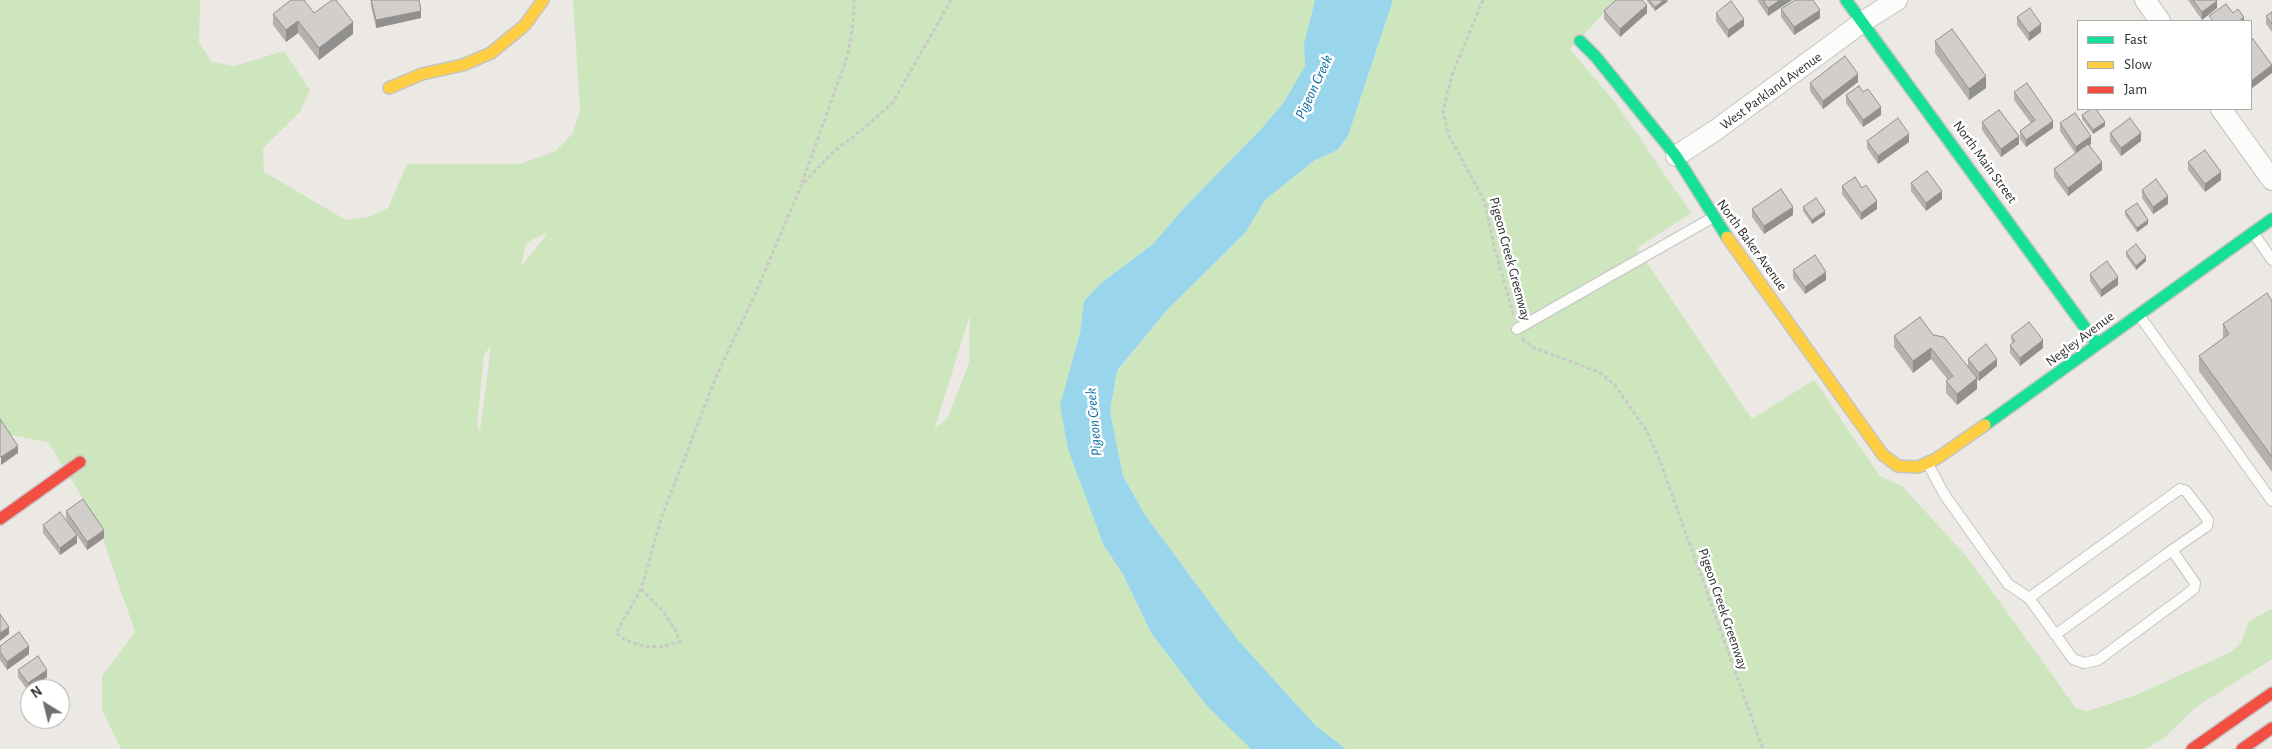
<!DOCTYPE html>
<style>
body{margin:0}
#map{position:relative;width:2272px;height:749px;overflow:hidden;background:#ece8e4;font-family:"Alegreya Sans",sans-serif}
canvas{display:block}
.legend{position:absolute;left:2077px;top:20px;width:175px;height:90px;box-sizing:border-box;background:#fff;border:1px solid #ababab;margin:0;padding:6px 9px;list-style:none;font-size:15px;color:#2e2e2e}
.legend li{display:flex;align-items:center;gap:10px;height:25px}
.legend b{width:25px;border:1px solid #ababab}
.north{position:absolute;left:20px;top:679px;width:50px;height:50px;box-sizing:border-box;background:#fff;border:1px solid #ababab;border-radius:50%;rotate:324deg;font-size:14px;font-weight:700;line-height:20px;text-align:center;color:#2e2e2e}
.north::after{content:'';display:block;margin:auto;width:18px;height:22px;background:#706f6e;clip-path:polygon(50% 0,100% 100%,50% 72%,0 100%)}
</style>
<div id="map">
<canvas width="2272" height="749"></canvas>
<ul class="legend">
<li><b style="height:6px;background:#16e098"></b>Fast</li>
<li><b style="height:6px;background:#ffcf43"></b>Slow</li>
<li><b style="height:6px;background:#f24e42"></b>Jam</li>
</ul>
<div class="north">N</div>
</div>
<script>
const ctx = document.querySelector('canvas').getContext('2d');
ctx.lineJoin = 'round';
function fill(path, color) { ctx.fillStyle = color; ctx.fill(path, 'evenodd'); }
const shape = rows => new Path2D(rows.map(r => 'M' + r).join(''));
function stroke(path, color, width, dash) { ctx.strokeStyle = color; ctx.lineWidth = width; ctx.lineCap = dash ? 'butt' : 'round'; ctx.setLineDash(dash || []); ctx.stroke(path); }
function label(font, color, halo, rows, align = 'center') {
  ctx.font = font + ' "Alegreya Sans",sans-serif'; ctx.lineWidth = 5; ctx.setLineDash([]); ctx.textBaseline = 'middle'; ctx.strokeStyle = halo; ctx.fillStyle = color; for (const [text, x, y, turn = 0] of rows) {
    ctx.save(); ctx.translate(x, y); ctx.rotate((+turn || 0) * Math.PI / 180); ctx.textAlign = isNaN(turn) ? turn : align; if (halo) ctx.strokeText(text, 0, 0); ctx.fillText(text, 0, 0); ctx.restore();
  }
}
fill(shape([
 [0,0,200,0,199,43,212,62,234,66,284,51,310,90,300,112,263,148,264,172,346,220,368,217,388,208,407,164,520,164,556,151,573,133,580,109,573,0,1315,0,1304,44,1305,66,1284,102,1262,128,1183,209,1153,244,1101,283,1084,301,1080,333,1060,405,1104,546,1123,574,1151,633,1207,706,1251,749,121,749,102,710,102,676,135,632,97,521,48,442,0,433],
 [546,233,547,234,521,267,526,243],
 [970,315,969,363,948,417,934,430],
 [491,345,480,432,477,425,484,355],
 [1393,0,1616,0,1570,49,1615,102,1691,213,1637,248,1752,419,1814,380,1880,476,1902,486,1968,558,2076,708,2088,711,2136,695,2229,653,2241,643,2249,621,2272,609,2272,659,2196,707,2165,737,2146,749,1346,749,1316,726,1237,639,1145,515,1123,476,1110,411,1117,372,1167,310,1245,233,1265,200,1315,160,1339,150,1348,136]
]), '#cee6be');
fill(shape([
 [1315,0,1393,0,1348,136,1338,150,1315,160,1265,200,1245,233,1167,310,1117,371,1110,411,1123,476,1145,515,1237,639,1316,726,1346,749,1251,749,1207,706,1151,633,1123,574,1104,546,1068,449,1060,405,1080,333,1084,301,1101,283,1153,244,1183,209,1262,128,1284,102,1305,66,1304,44]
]), '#99d6ec');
const lane = shape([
 [2254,234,2272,260],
 [2139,315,2272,501],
 [1517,329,1712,218],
 [1928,464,1944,494,2008,584,2029,598,2073,659,2084,663,2098,660,2194,589,2195,583,2172,550,2055,635],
 [2029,598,2180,489,2186,491,2208,520,2207,526,2172,550]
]);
const street = shape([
 [2145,0,2160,21],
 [2221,109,2272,180],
 [1676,156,1716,130,1864,21,1897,0]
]);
const fast = shape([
 [1846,0,2097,344],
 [1580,41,1596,57,1676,156,1727,237],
 [1985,425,2272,219]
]);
const slow = shape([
 [389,88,422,74,463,65,491,53,525,25,543,0],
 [1727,237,1883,455,1898,466,1918,467,1936,459,1985,425]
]);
const jam = shape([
 [0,519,80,462],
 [2192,749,2272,693],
 [2242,749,2272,728]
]);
stroke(lane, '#c5c4c5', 12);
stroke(street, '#c5c4c5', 22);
stroke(fast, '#c5c4c5', 14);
stroke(slow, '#c5c4c5', 14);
stroke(jam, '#c5c4c5', 14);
stroke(shape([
 [1483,0,1452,75,1443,111,1449,136,1485,202,1494,246,1514,317],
 [802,183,848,54,853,24,854,0],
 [1522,339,1534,348,1599,372,1615,385,1646,430,1660,461,1763,749],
 [641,589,663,611,675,629,680,642,660,647,643,646,625,640,616,633,641,589,661,519,716,377,756,292,801,186,833,152,863,129,893,102,951,0]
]), '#c9c9c8', 3, [4, 2.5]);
stroke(lane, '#fcfcfb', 10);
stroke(street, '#fcfcfb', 20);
stroke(fast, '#16e098', 11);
stroke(slow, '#ffcf43', 11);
stroke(jam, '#f24e42', 11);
fill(shape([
 [371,0,419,0,421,18,376,28,371,6],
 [1646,0,1668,0,1668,1,1655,11],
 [1757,0,1792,0,1768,16],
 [2188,0,2217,0,2217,8,2202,20],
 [1781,9,1820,18,1794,35,1781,17],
 [1604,11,1647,13,1620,37,1604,19],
 [2272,12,2272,32,2266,24,2266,16],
 [314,13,353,34,319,60,298,33,286,42,273,25,273,14],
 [1716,13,1744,26,1728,38,1716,21],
 [2017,17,2041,32,2029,41,2017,25],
 [1935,41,1986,88,1969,100,1935,53],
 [1858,82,1823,109,1810,91,1810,83],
 [1863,92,1881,115,1863,127,1846,103,1846,95],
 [2014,92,2053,128,2026,147,2020,139,2020,131,2031,123,2014,100],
 [2082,115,2105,126,2093,134,2082,119],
 [1982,122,2019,144,2001,157,1982,130],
 [2060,123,2091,144,2090,145,2102,170,2068,196,2054,177,2054,169,2075,153,2060,131],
 [2110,133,2141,141,2121,156,2110,141],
 [1867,141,1909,142,1878,164,1867,148],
 [2188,162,2221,180,2205,192,2188,170],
 [1911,183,1942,199,1926,211,1911,191],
 [1842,186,1877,209,1861,220,1842,194],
 [2142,190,2168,204,2153,214,2142,198],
 [1803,207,1825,215,1812,224,1803,211],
 [1752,209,1793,215,1764,234,1752,217],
 [2125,211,2148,224,2137,232,2125,215],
 [2126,252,2146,261,2136,270,2126,256],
 [1793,270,1826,280,1805,294,1793,278],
 [2090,274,2118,285,2101,297,2090,281],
 [2272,301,2272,472,2199,371,2199,356,2223,338,2223,324],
 [1933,335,1968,366,1968,359,1997,366,1979,381,1977,379,1977,389,1957,405,1946,393,1946,381,1948,380,1931,359,1913,373,1894,347,1894,336],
 [2011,336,2043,348,2020,366,2010,353,2010,345,2012,344],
 [66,511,104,538,87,550,66,519],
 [43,525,77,543,60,555,43,533],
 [0,646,29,654,7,670,0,660],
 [18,670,47,677,28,691,18,677]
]), '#b4b1af');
fill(shape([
 [1664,0,1668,1,1655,11,1655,7],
 [1780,0,1792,0,1768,16,1768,8],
 [2217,1,2217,8,2202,20,2202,12],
 [1647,5,1647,13,1620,37,1620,29],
 [1820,10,1820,18,1794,35,1794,27],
 [421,11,421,18,376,28,376,20],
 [2244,17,2244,21,2239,21],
 [1744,19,1744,26,1728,38,1728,30],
 [298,21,298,33,286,42,286,30],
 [353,22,353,34,319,60,319,48],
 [2041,24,2041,32,2029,41,2029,33],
 [2272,65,2272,73,2251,89,2251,81],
 [1858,74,1858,82,1823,109,1823,101],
 [1986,76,1986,88,1969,100,1969,89],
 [1881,107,1881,115,1863,127,1863,120],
 [2053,121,2053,128,2026,147,2026,140],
 [2105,122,2105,126,2093,134,2093,130],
 [2141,133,2141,141,2121,156,2121,148],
 [1909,134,1909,142,1878,164,1878,156],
 [2019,136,2019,144,2001,157,2001,149],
 [2091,136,2091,144,2076,155,2076,147],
 [2102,162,2102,170,2068,196,2068,188],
 [2221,172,2221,180,2205,192,2205,184],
 [1942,191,1942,199,1926,211,1926,203],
 [2168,196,2168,204,2153,214,2153,207],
 [1877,201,1877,209,1861,220,1861,213],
 [1793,207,1793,215,1764,234,1764,226],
 [1825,211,1825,215,1812,224,1812,220],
 [2148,220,2148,224,2137,232,2137,228],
 [2146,257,2146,261,2136,270,2136,266],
 [1826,272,1826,280,1805,294,1805,287],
 [2118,277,2118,285,2101,297,2101,290],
 [2043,340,2043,348,2020,366,2020,358],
 [1931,348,1931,359,1913,373,1913,361],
 [1997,359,1997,366,1979,381,1979,373],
 [1977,378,1977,389,1957,405,1957,394],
 [18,446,18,453,1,465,1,457],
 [104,530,104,538,87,550,87,542],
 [77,535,77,543,60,555,60,548],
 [9,627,9,634,0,641,0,633],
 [29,646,29,654,7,670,7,662],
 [47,670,47,677,28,691,28,683]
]), '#92908e');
const building = shape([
 [291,0,304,0,314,13,332,0,336,0,353,22,319,48,298,21,286,30,273,14,291,0],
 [371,0,419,0,421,11,376,20,371,0],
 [1616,0,1642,0,1647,5,1620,29,1604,11,1616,0],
 [1649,0,1664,0,1655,7,1649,0],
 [1763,0,1780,0,1768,8,1763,0],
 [1795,0,1813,0,1820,10,1794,27,1781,9,1795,0],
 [2193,0,2217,0,2217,1,2202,12,2193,0],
 [1731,1,1744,19,1728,30,1716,13,1731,1],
 [2226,4,2233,13,2238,9,2244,17,2239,21,2213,21,2209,16,2226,4],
 [2030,8,2041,24,2029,33,2017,17,2030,8],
 [2272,12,2272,24,2266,16,2272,12],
 [1952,29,1986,76,1969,89,1935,41,1952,29],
 [2253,39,2272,65,2251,81,2251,40,2253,39],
 [1845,56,1858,74,1823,101,1810,83,1845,56],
 [2027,83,2053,121,2026,140,2020,131,2035,120,2014,92,2027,83],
 [1859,86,1863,92,1868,89,1881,107,1863,120,1846,95,1859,86],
 [2091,109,2096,109,2105,122,2093,130,2082,115,2091,109],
 [1999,110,2019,136,2001,149,1982,122,1999,110],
 [2075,113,2091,136,2076,147,2060,123,2075,113],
 [1898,118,1909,134,1878,156,1867,141,1898,118],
 [2130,118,2141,133,2121,148,2110,133,2130,118],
 [2088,144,2102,162,2068,188,2054,169,2088,144],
 [2205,150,2221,172,2205,184,2188,162,2205,150],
 [1927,171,1942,191,1926,203,1911,183,1927,171],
 [1855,177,1862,188,1866,185,1877,201,1861,213,1842,186,1855,177],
 [2156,179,2168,196,2153,207,2142,190,2156,179],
 [1781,189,1793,207,1764,226,1752,209,1781,189],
 [1816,198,1825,211,1812,220,1803,207,1816,198],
 [2137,203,2148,220,2137,228,2125,211,2137,203],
 [2136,244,2146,257,2136,266,2126,252,2136,244],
 [1815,255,1826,272,1805,287,1793,270,1815,255],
 [2107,261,2118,277,2101,290,2090,274,2107,261],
 [2267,293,2272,301,2272,457,2199,356,2229,334,2223,324,2267,293],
 [1920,317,1933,335,1944,337,1977,378,1957,394,1946,381,1953,376,1931,348,1913,361,1894,336,1920,317],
 [2029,322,2043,340,2020,358,2010,345,2015,341,2011,336,2029,322],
 [1986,344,1997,359,1979,373,1968,359,1986,344],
 [0,419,18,446,1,457,0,456,0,419],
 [83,499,104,530,87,542,66,511,83,499],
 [60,512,77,535,60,548,43,525,60,512],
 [0,614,9,627,0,633,0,614],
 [19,632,29,646,7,662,0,652,0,646,19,632],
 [38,656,47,670,28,683,18,670,38,656]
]);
fill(building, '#d1cecb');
stroke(building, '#92908e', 1);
label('14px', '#2e2e2e', '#fff', [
 ["West Parkland Avenue",1771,91,-36],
 ["North Main Street",1985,162,54],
 ["North Baker Avenue",1752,245,54],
 ["Pigeon Creek Greenway",1510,259,75],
 ["Negley Avenue",2080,339,-37],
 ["Pigeon Creek Greenway",1723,609,71]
]);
label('italic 15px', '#0d6fa3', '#fff', [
 ["Pigeon Creek",1314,87,-65],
 ["Pigeon Creek",1094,422,-95]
]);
</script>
